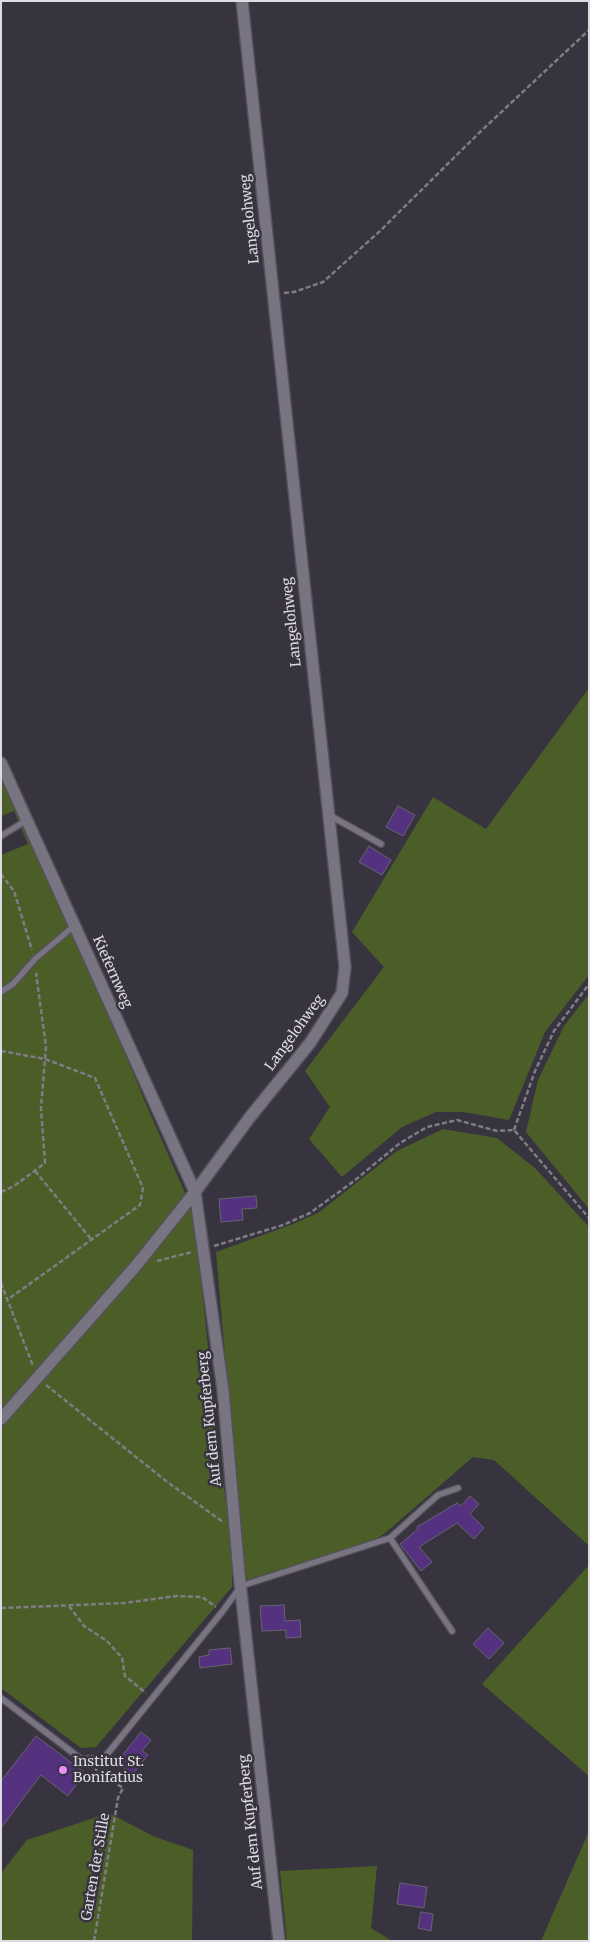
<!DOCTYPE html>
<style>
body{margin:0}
#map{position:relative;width:590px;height:1942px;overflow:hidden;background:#38343f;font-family:Merriweather,serif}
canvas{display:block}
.frame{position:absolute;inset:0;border:2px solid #dedbe2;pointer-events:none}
</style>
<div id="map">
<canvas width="590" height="1942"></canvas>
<div class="frame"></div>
</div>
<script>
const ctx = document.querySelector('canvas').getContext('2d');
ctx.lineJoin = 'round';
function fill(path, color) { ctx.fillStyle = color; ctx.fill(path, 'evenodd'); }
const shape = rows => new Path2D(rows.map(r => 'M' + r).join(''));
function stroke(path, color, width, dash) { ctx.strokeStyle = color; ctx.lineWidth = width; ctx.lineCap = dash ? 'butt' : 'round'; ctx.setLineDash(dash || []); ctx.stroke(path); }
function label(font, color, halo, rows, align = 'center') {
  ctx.font = font + ' Merriweather,serif'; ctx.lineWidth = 5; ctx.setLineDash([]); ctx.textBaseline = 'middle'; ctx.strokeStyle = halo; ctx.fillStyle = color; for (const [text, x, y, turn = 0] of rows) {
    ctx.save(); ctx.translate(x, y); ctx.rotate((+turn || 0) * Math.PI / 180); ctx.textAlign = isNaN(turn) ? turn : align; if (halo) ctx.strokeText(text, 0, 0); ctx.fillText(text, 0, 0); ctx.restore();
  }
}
fill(shape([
 [589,688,589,975,545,1032,509,1120,463,1112,436,1112,402,1127,342,1177,309,1139,330,1107,305,1071,384,967,352,932,433,797,486,829],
 [1,777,74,926,145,1102,194,1213,219,1452,232,1544,232,1587,96,1747,81,1748,1,1688,1,855,28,844,14,811,1,816],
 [589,994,589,1209,526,1132,538,1080,564,1026],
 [443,1129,497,1138,535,1168,589,1227,589,1546,494,1460,473,1457,384,1534,373,1541,248,1580,244,1574,216,1252,293,1224,318,1213,397,1151],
 [589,1565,589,1776,482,1684],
 [109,1813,153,1836,193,1850,192,1941,2,1941,1,1873,27,1840],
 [589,1831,589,1941,541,1941],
 [377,1866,371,1928,392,1941,287,1941,280,1871]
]), '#4b5e27');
const building = shape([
 [398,806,415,815,403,836,386,827,398,806],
 [369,846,391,860,382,875,359,862,369,846],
 [256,1196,257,1208,242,1209,243,1220,221,1222,219,1199,256,1196],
 [470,1496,479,1504,470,1514,484,1528,474,1539,457,1523,419,1547,432,1562,421,1571,400,1544,418,1529,417,1527,457,1503,461,1506,470,1496],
 [284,1605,285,1621,300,1620,301,1637,286,1638,286,1630,262,1631,260,1606,284,1605],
 [488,1628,504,1643,489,1659,473,1644,488,1628],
 [230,1648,232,1664,200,1668,199,1657,209,1655,209,1650,230,1648],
 [141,1732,151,1740,142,1751,148,1755,132,1775,117,1762,141,1732],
 [36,1736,85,1773,68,1796,41,1775,1,1828,1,1781,36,1736],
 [400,1883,427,1887,424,1908,397,1904,400,1883],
 [421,1912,433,1914,431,1931,418,1928,421,1912]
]);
fill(building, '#55327f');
stroke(building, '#67636f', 1);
const service = shape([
 [329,815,381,844],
 [1,836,27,820],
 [1,992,13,984,35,959,74,926],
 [390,1538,452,1631],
 [1,1698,81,1759,104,1758,222,1612,241,1586,390,1538,438,1495,458,1488]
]);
const minor = shape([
 [1,763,195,1192,223,1390,239,1573,279,1941],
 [1,1419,135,1267,195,1192,250,1117,310,1043,342,993,345,967,242,1]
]);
stroke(service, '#55515b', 8);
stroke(minor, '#55515b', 14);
stroke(shape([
 [284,293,294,292,323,282,380,231,481,131,589,30],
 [1,874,14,891,32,950],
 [1,1051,45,1059,95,1078,143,1188,140,1205,7,1300],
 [514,1130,535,1071,554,1031,589,984],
 [35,1171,91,1239],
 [1,1192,14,1186,45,1163,41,1108,46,1047,36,973],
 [214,1246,283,1225,310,1213,354,1181,400,1143,427,1127,457,1120,497,1131,514,1130,589,1218],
 [157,1261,192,1252],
 [1,1283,33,1366],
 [46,1385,166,1481,223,1522],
 [69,1606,84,1626,107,1641,122,1658,125,1676,146,1693],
 [1,1608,125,1603,176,1596,202,1597,216,1607],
 [94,1941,118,1798,123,1788,95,1769]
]), '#7f7c85', 2.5, [5, 2.5]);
stroke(service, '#797481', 5.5);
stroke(minor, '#797481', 11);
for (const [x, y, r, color] of [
 [63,1770,5,"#eb8dfb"]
]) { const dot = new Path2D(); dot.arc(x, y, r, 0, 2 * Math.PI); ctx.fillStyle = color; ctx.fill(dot); stroke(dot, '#38343f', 2); }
label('14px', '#dedbe2', '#38343f', [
 ["Langelohweg",250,219,-96],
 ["Langelohweg",292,622,-96],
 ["Kiefernweg",112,972,66],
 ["Langelohweg",295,1033,-54],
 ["Auf dem Kupferberg",210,1419,-96],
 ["Auf dem Kupferberg",251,1822,-96],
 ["Garten der Stille",96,1867,-80]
]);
label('14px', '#dedbe2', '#38343f', [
 ["Institut St.",73,1762],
 ["Bonifatius",73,1778]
], 'left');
</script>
